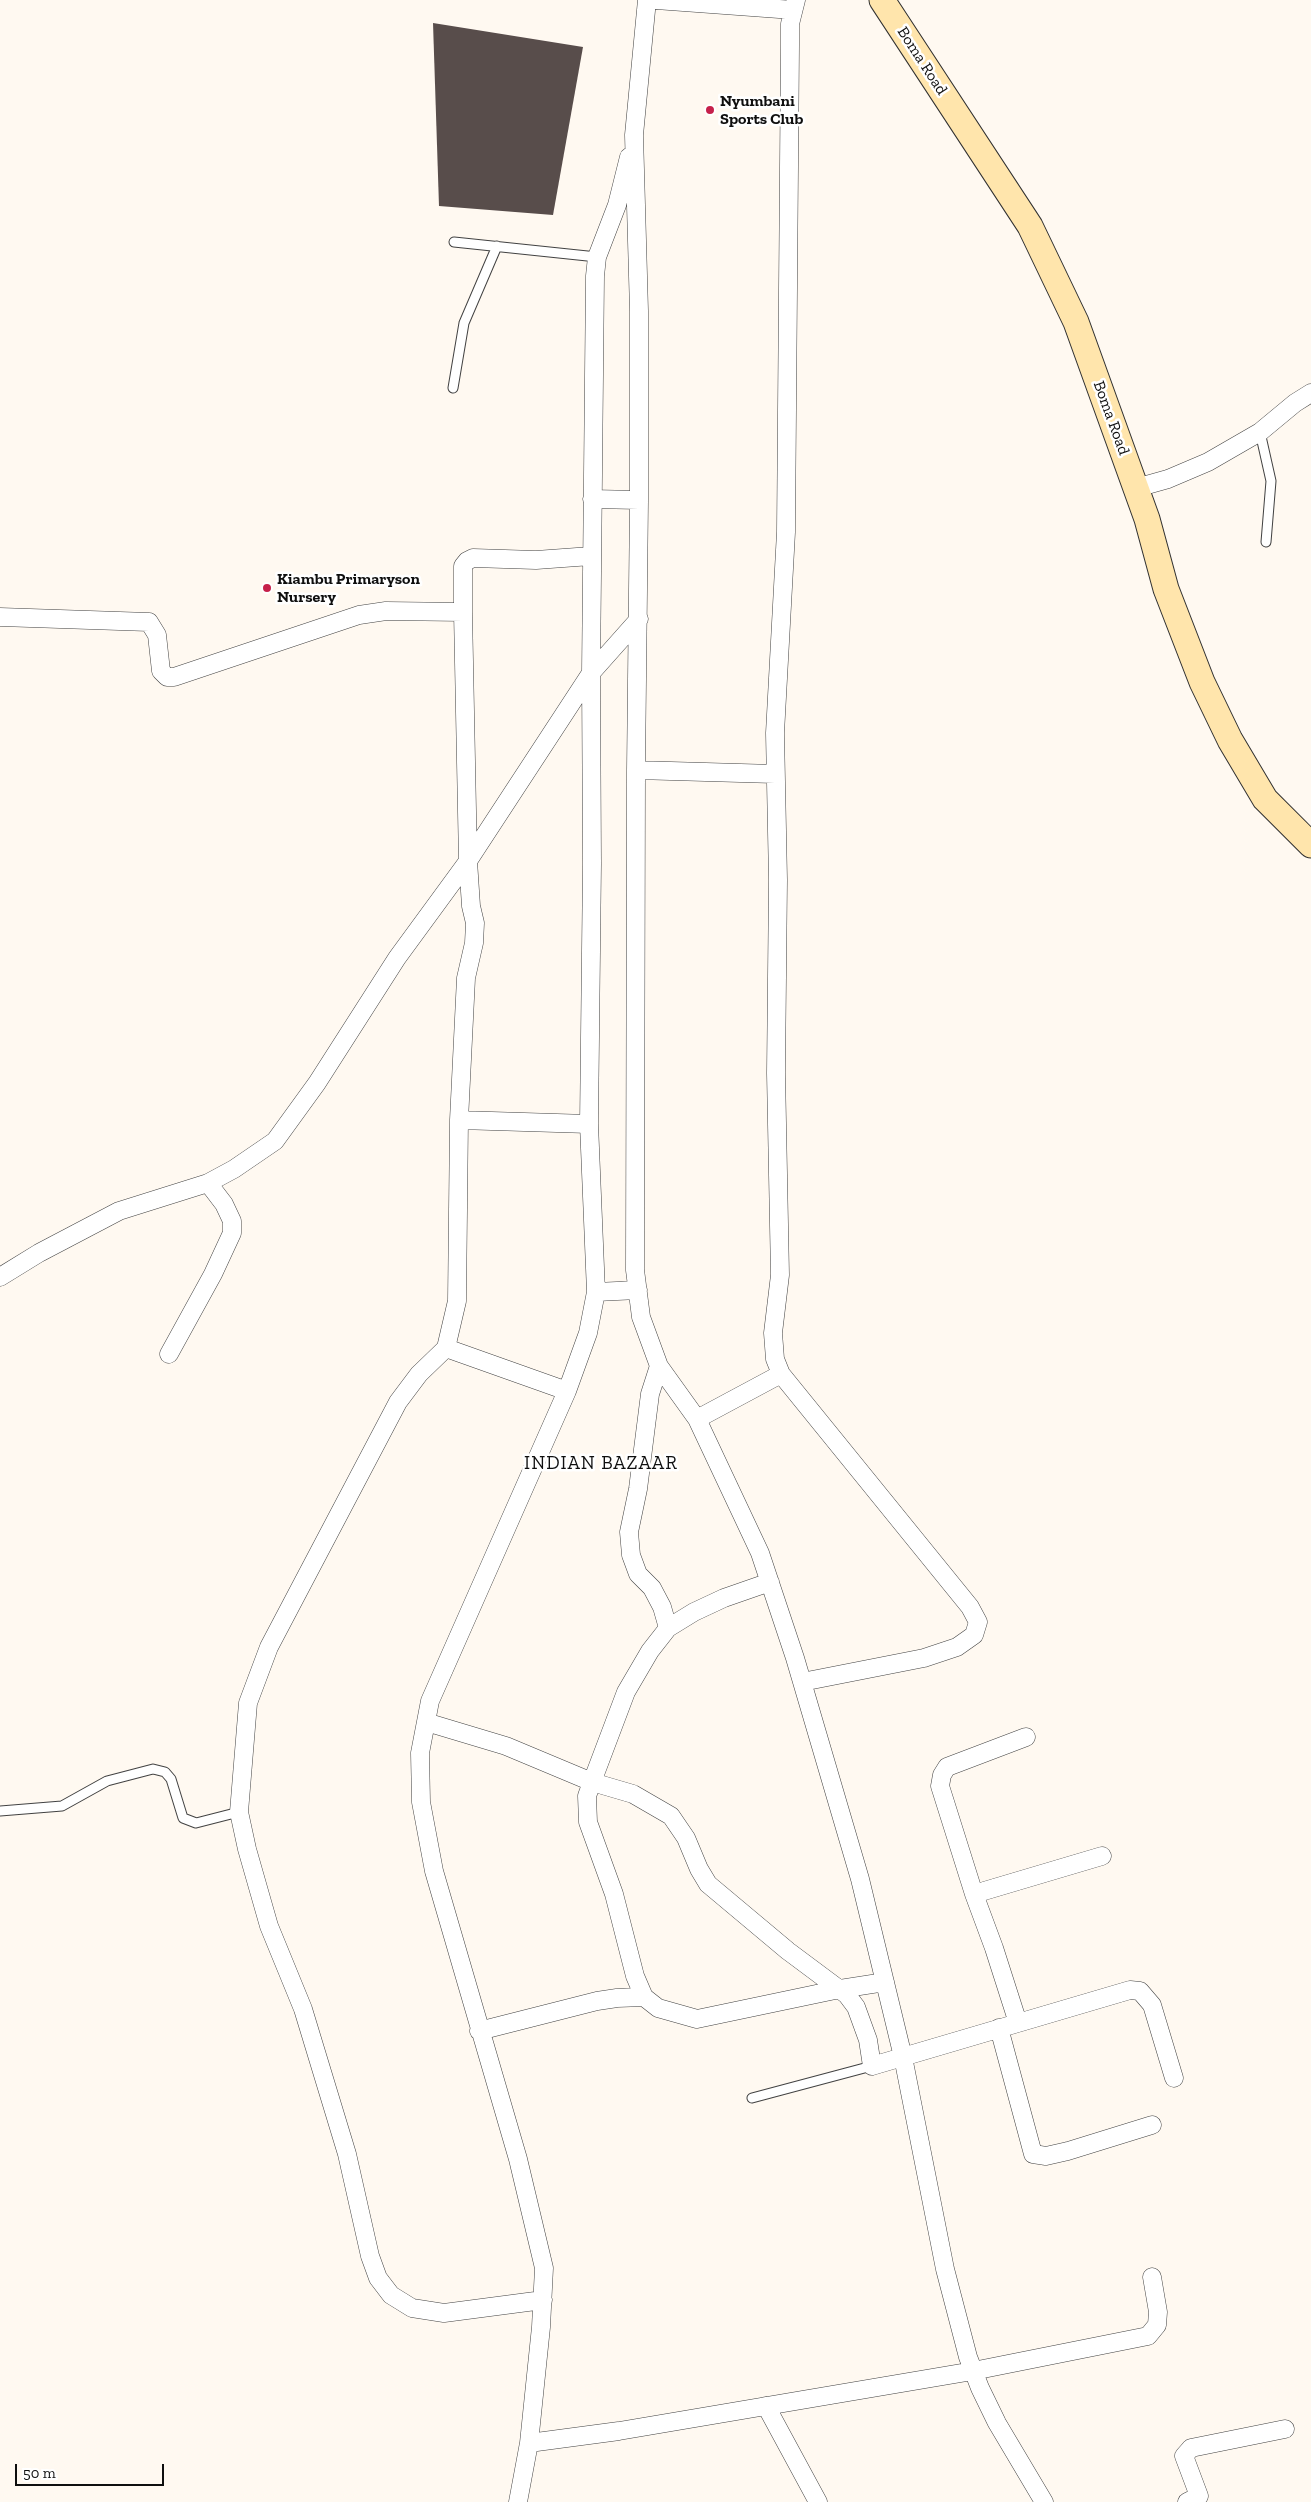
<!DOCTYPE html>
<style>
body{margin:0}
#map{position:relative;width:1311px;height:2502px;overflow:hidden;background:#fff9f1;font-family:"Zilla Slab",serif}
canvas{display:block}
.scale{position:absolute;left:15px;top:2464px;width:149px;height:22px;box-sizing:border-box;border:2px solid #0f0f0f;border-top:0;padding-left:6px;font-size:15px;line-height:18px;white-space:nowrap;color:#0f0f0f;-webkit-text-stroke:4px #fff;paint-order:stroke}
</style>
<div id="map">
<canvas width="1311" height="2502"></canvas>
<div class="scale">50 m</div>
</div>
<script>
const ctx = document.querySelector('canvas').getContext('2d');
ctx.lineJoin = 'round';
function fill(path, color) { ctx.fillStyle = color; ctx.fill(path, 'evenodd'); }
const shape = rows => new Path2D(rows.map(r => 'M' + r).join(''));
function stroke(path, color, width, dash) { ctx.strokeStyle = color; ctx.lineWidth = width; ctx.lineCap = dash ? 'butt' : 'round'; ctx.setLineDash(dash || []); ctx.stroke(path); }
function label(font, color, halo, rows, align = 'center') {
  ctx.font = font + ' "Zilla Slab",serif'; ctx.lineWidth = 5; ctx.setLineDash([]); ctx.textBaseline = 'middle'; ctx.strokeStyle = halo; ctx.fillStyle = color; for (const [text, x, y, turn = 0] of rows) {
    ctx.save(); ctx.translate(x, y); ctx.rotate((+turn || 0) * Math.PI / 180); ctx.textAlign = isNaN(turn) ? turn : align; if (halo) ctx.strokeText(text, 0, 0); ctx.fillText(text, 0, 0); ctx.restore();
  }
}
fill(shape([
 [433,23,583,47,553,215,439,206]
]), '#584d4b');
const service = shape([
 [454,242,597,257],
 [453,388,464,323,497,246],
 [1260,432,1271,481,1266,542],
 [0,1811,62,1806,107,1781,153,1769,165,1772,171,1779,183,1818,196,1823,239,1812],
 [752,2098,872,2066]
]);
const minor = shape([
 [647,0,634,135,639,311,639,500,636,770,635,1270,641,1317,659,1366,697,1419,760,1553,795,1658,860,1879,903,2057,945,2269,968,2357,980,2388,997,2423,1044,2502],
 [656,0,793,10],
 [796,0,790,24,790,45,786,532,775,733,778,880,776,1073,780,1275,773,1333,775,1359,781,1374,970,1607,978,1622,974,1635,957,1647,924,1658,802,1682],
 [1136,488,1168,479,1208,462,1260,432,1295,403,1311,393],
 [592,499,639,500],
 [463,612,463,566,467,561,473,558,536,560,591,556],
 [0,617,149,622,157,635,161,671,167,677,174,677,359,615,386,611,463,612,468,861,471,906,475,923,474,943,466,978,459,1120,457,1301,446,1348,419,1374,398,1402,269,1647,248,1703,239,1812,247,1849,269,1926,303,2009,347,2154,370,2256,378,2278,391,2295,412,2308,444,2313,543,2300],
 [636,770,775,774],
 [459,1120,589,1124],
 [0,1277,39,1253,119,1211,208,1183,234,1169,275,1141,317,1083,397,958,468,861,591,673,595,276,597,257,617,205,629,157],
 [596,1292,638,1290],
 [446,1348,567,1391],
 [169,1354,213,1274,232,1233,232,1221,224,1204,208,1183],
 [659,1366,650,1394,638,1489,629,1532,631,1555,638,1574,652,1588,662,1607,668,1628],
 [697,1419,781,1374],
 [770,1582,724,1598,694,1612,668,1628,650,1651,626,1692,592,1782,587,1796,588,1822,614,1894,635,1976,644,1997,658,2008,697,2019,840,1989,885,1982],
 [426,1722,506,1746,592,1782,633,1794,671,1816,686,1838,699,1869,708,1884,788,1951,847,1995,856,2007,868,2040,872,2066,1130,1990,1140,1991,1152,2005,1174,2078],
 [974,1894,1102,1856],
 [1018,2023,994,1948,974,1894,940,1786,942,1775,947,1767,1026,1737],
 [999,2028,1033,2154,1046,2156,1068,2151,1152,2125],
 [479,2031,597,2001,617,1998,644,1997],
 [766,2406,818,2502],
 [529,2443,619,2431,973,2371,1148,2336,1157,2325,1158,2312,1152,2277],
 [518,2502,529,2443,541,2327,544,2268,518,2159,434,1871,421,1802,420,1753,430,1701,567,1391,588,1333,596,1292,589,1124,592,864,591,673,639,619],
 [1187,2502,1199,2496,1184,2456,1191,2448,1285,2429]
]);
const secondary = shape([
 [882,0,1030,226,1076,322,1147,519,1166,589,1202,682,1230,740,1265,799,1311,845]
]);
stroke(service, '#424242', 11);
stroke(minor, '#424242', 19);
stroke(secondary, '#313131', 27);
stroke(service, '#fff', 9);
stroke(minor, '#fff', 18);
stroke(secondary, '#ffe5ac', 25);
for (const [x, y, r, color] of [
 [710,110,5,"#c6204a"],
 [267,588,5,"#c6204a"]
]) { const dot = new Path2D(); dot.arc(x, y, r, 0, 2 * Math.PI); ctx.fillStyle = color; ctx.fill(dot); stroke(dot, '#fff', 2); }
label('16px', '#0f0f0f', '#fff', [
 ["Boma Road",922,61,57],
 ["Boma Road",1111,418,70]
]);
label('bold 16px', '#0f0f0f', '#fff', [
 ["Nyumbani",720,101],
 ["Sports Club",720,119],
 ["Kiambu Primaryson",277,579],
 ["Nursery",277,597]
], 'left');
ctx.letterSpacing = '1px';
label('19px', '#0f0f0f', '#fff', [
 ["INDIAN BAZAAR",601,1464]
]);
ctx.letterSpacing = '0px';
</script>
